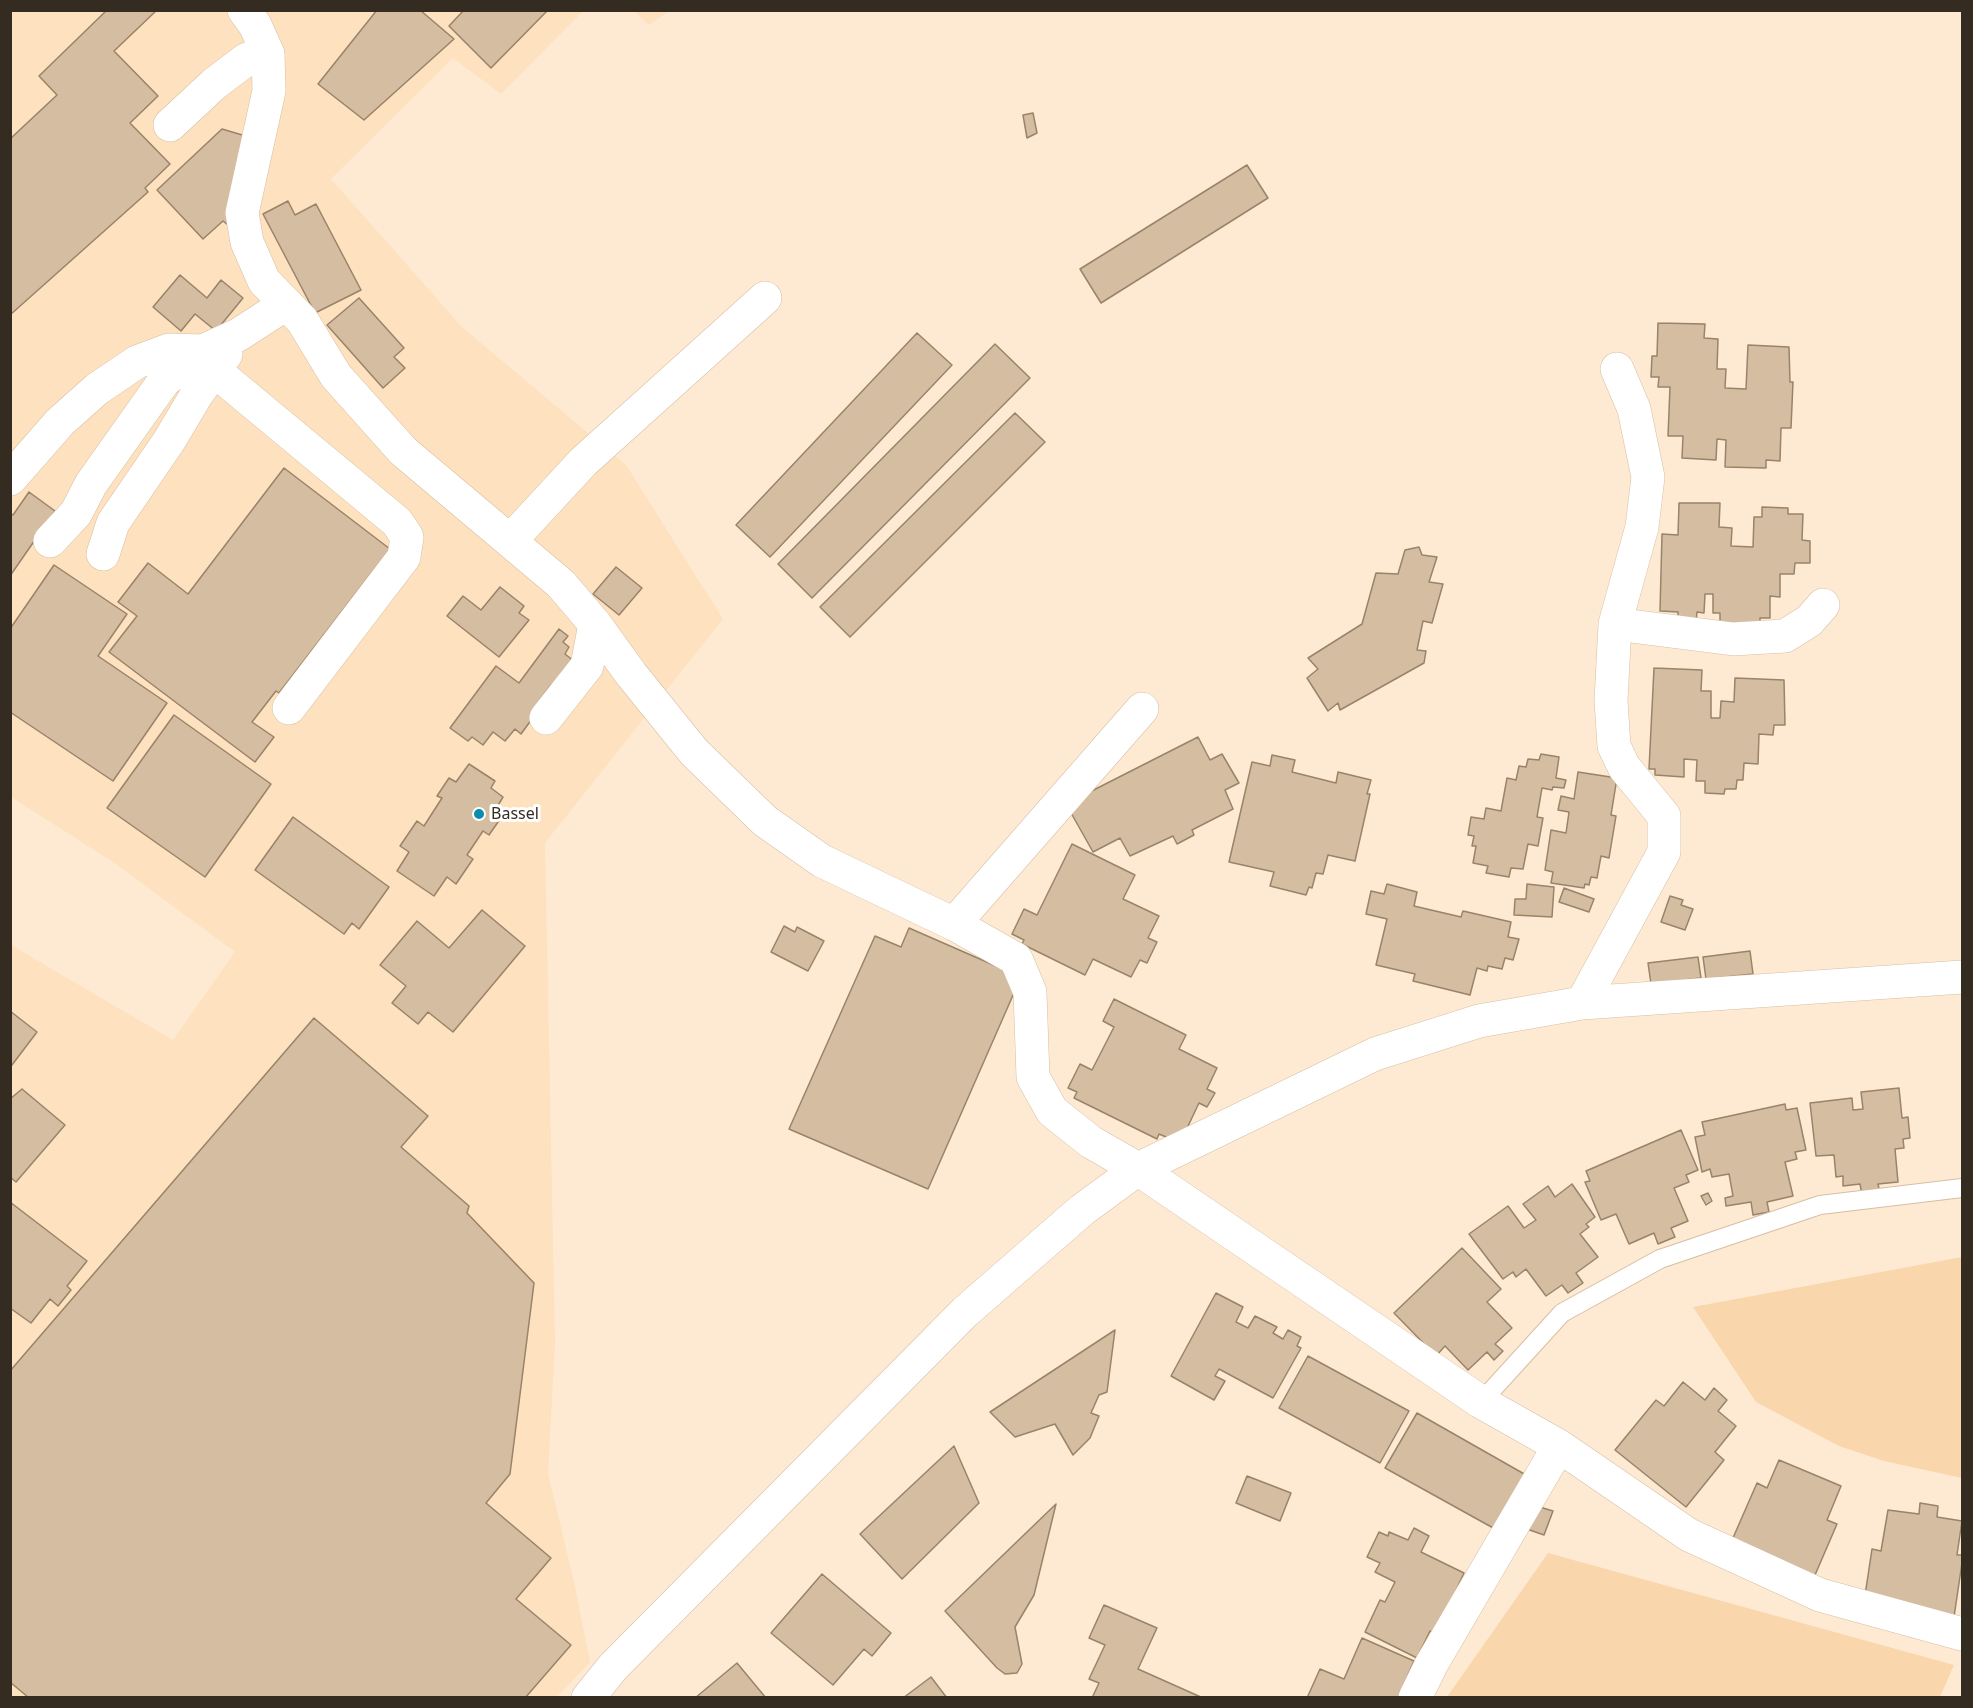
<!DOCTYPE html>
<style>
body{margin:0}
#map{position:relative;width:1973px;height:1708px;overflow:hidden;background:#feead3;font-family:"Noto Sans",sans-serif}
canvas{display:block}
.frame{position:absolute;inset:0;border:12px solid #352c21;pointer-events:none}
</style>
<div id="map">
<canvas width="1973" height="1708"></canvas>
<div class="frame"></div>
</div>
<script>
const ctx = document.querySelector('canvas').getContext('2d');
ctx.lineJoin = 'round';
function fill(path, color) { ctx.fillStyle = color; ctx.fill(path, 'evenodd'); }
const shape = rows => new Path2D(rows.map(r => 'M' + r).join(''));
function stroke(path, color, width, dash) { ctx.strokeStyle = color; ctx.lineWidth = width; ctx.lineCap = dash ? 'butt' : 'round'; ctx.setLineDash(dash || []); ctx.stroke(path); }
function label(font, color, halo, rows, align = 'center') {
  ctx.font = font + ' "Noto Sans",sans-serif'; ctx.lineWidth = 6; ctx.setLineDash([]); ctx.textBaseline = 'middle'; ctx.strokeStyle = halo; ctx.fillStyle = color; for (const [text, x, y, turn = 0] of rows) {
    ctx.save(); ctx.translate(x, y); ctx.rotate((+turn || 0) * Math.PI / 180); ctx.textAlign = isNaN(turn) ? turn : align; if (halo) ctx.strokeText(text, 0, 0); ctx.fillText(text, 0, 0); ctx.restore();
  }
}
fill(shape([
 [11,11,583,11,501,94,453,58,331,179,462,327,626,465,723,619,545,843,555,1343,548,1473,574,1582,590,1662,557,1697,11,1698,11,945,173,1040,235,952,116,864,11,797],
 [634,11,669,11,649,25]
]), '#fee1be');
fill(shape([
 [1962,1257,1962,1478,1884,1461,1839,1446,1756,1402,1693,1307],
 [1548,1553,1954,1665,1940,1697,1447,1697]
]), '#f9d6ac');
const building = shape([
 [107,10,157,10,114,51,158,96,130,123,170,164,145,188,148,192,10,315,10,139,57,95,39,76,107,10],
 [377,10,420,10,454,39,364,120,318,84,377,10],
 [464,10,548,10,491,68,449,26,464,10],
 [1033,113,1037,133,1027,138,1023,115,1033,113],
 [222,129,249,137,228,225,223,221,203,239,157,190,222,129],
 [1247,165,1268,198,1101,303,1080,269,1247,165],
 [288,201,295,215,316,204,361,290,315,313,263,214,288,201],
 [180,275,207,298,221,280,243,298,216,331,195,314,181,331,153,307,180,275],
 [359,298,404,348,394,357,405,368,383,388,327,325,359,298],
 [1658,323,1705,324,1704,338,1718,339,1717,369,1726,369,1725,388,1746,389,1748,345,1789,347,1790,382,1793,382,1791,428,1781,428,1780,461,1766,460,1766,468,1725,467,1726,440,1717,439,1716,460,1682,458,1683,436,1668,436,1670,387,1658,387,1659,377,1651,377,1652,356,1657,356,1658,323],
 [917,333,952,365,770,557,736,525,917,333],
 [995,344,1030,378,812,598,778,564,995,344],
 [1015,413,1045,442,850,637,820,607,1015,413],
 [284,468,390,549,279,693,276,691,252,722,274,737,255,762,109,652,137,616,118,602,148,563,188,594,284,468],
 [29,492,55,511,10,576,10,513,13,515,29,492],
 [1679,503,1720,503,1719,527,1732,528,1731,546,1753,547,1754,517,1762,517,1762,507,1788,508,1788,514,1803,514,1802,540,1810,541,1810,563,1795,563,1794,574,1780,574,1780,597,1770,596,1770,618,1760,618,1760,629,1720,629,1720,613,1713,613,1713,594,1705,594,1704,613,1697,612,1696,622,1678,622,1678,612,1660,611,1662,534,1678,535,1679,503],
 [1419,547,1422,555,1437,557,1429,582,1443,584,1432,623,1423,621,1417,650,1426,651,1424,663,1340,710,1338,703,1328,711,1307,678,1318,669,1308,658,1362,624,1376,573,1398,574,1405,550,1419,547],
 [54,565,127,614,98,656,167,703,113,781,10,712,10,629,54,565],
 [616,567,642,588,619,615,593,594,616,567],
 [500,587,524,606,519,613,529,620,499,657,447,616,463,596,481,610,500,587],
 [559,629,568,636,563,642,569,647,565,654,574,661,554,688,551,685,533,709,537,712,521,734,515,729,505,741,493,732,483,745,472,737,468,741,450,728,496,666,519,683,559,629],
 [1654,668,1702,670,1701,691,1711,691,1711,718,1720,718,1721,701,1734,702,1735,678,1784,680,1785,725,1774,725,1773,735,1759,734,1758,764,1744,763,1743,780,1737,780,1736,789,1725,789,1724,794,1705,793,1705,781,1696,781,1697,760,1684,759,1684,777,1655,775,1655,769,1649,769,1654,668],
 [174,715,271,784,205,877,107,808,174,715],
 [1198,737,1210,760,1222,754,1239,783,1225,790,1233,809,1192,830,1194,835,1177,844,1173,836,1130,856,1120,838,1093,852,1066,804,1198,737],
 [1541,754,1559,757,1556,778,1566,780,1564,788,1553,787,1552,790,1542,788,1537,817,1543,818,1538,846,1528,844,1523,869,1511,868,1509,877,1486,873,1488,866,1473,863,1476,846,1472,846,1474,836,1468,835,1471,817,1484,819,1486,808,1501,811,1507,778,1516,780,1519,766,1526,767,1528,759,1539,760,1541,754],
 [1272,755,1295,760,1292,772,1336,783,1338,772,1371,780,1367,794,1370,794,1355,861,1328,855,1323,874,1316,873,1312,888,1309,887,1306,895,1270,886,1274,872,1229,862,1252,762,1270,766,1272,755],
 [469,764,495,781,491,788,503,797,497,807,505,812,489,835,483,831,467,855,473,859,456,884,447,877,434,896,397,871,409,852,400,846,417,821,424,826,442,798,437,796,449,778,456,782,469,764],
 [1578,772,1617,778,1611,815,1616,816,1609,858,1601,856,1597,878,1591,877,1589,885,1585,884,1584,888,1551,883,1553,872,1545,870,1551,830,1566,833,1569,812,1558,810,1561,796,1574,799,1578,772],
 [293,817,389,887,359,929,352,923,344,934,255,870,293,817],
 [1072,844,1135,875,1123,899,1159,916,1148,938,1157,942,1147,963,1140,960,1131,977,1093,959,1085,975,1022,944,1024,940,1012,934,1024,909,1037,915,1072,844],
 [1387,884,1417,892,1414,906,1461,917,1463,911,1511,922,1508,937,1519,939,1513,960,1505,958,1502,969,1488,966,1487,971,1477,968,1470,995,1413,981,1415,974,1376,965,1387,919,1366,914,1371,891,1384,894,1387,884],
 [1527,884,1554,887,1552,917,1514,915,1515,899,1526,899,1527,884],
 [1564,888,1594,899,1589,912,1559,902,1564,888],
 [1670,896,1683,900,1681,905,1693,909,1685,930,1661,922,1670,896],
 [482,910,525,946,453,1032,428,1012,418,1024,392,1003,406,986,380,965,417,921,449,948,482,910],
 [784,926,795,932,797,927,824,941,808,971,771,952,784,926],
 [909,928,1021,977,928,1189,789,1129,875,936,901,947,909,928],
 [1750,951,1753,974,1706,979,1703,957,1750,951],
 [1698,957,1701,978,1651,984,1648,963,1698,957],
 [1114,999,1186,1035,1179,1049,1217,1068,1207,1089,1215,1093,1207,1107,1199,1103,1180,1143,1159,1134,1157,1139,1074,1098,1077,1092,1068,1088,1080,1064,1092,1070,1114,1027,1103,1021,1114,999],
 [10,1011,37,1032,12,1065,10,1064,10,1011],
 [314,1018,428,1116,401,1147,469,1206,467,1213,534,1283,510,1474,486,1503,551,1558,516,1599,571,1645,525,1698,29,1698,10,1682,10,1371,314,1018],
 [1899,1088,1902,1118,1908,1117,1910,1138,1903,1139,1904,1148,1895,1149,1898,1182,1878,1184,1880,1193,1862,1195,1860,1184,1843,1186,1843,1176,1836,1177,1834,1155,1816,1156,1810,1103,1852,1098,1853,1110,1863,1109,1861,1092,1899,1088],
 [22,1089,65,1125,16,1182,10,1177,10,1099,22,1089],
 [1785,1104,1786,1110,1797,1108,1806,1150,1795,1152,1797,1159,1785,1162,1793,1196,1767,1202,1769,1212,1753,1215,1751,1202,1726,1206,1725,1198,1733,1196,1729,1174,1712,1177,1710,1169,1702,1172,1695,1137,1705,1135,1702,1122,1785,1104],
 [1681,1130,1698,1170,1686,1175,1689,1182,1674,1188,1688,1221,1671,1228,1675,1237,1658,1244,1654,1233,1629,1244,1616,1214,1601,1220,1585,1182,1590,1181,1586,1171,1681,1130],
 [1572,1184,1595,1217,1586,1224,1589,1227,1580,1234,1598,1257,1576,1273,1583,1283,1568,1293,1562,1285,1546,1296,1526,1269,1516,1277,1513,1272,1503,1279,1469,1234,1508,1206,1524,1228,1536,1220,1523,1204,1548,1186,1555,1197,1572,1184],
 [1708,1193,1712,1201,1706,1205,1701,1196,1708,1193],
 [10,1202,87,1261,67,1286,71,1290,58,1306,50,1299,31,1323,10,1308,10,1202],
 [1462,1248,1501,1289,1487,1302,1512,1328,1495,1344,1503,1351,1494,1360,1487,1352,1468,1370,1445,1346,1436,1356,1394,1313,1462,1248],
 [1216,1293,1243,1307,1236,1322,1248,1328,1255,1316,1277,1327,1273,1333,1283,1339,1288,1330,1301,1337,1297,1346,1301,1348,1273,1398,1219,1369,1215,1376,1225,1381,1214,1400,1171,1376,1216,1293],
 [1115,1330,1107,1392,1099,1395,1091,1413,1099,1416,1090,1438,1073,1455,1055,1424,1015,1437,990,1412,1115,1330],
 [1308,1356,1409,1411,1380,1463,1279,1408,1308,1356],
 [1683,1382,1705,1400,1714,1388,1727,1400,1718,1411,1736,1426,1715,1452,1724,1460,1686,1507,1615,1450,1656,1400,1664,1406,1683,1382],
 [1417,1413,1526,1475,1495,1529,1385,1468,1417,1413],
 [954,1446,979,1503,902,1579,860,1534,954,1446],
 [1779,1460,1841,1486,1827,1520,1837,1524,1812,1582,1729,1547,1757,1483,1767,1488,1779,1460],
 [1247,1476,1291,1493,1280,1521,1236,1503,1247,1476],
 [1920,1503,1938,1506,1937,1517,1962,1521,1957,1555,1962,1555,1962,1563,1954,1617,1864,1602,1872,1549,1881,1551,1888,1510,1919,1514,1920,1503],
 [1056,1504,1034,1595,1015,1627,1022,1664,1017,1673,1005,1674,997,1668,945,1611,1056,1504],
 [1533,1505,1553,1511,1544,1535,1524,1528,1533,1505],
 [1414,1528,1429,1536,1421,1552,1464,1573,1436,1634,1430,1631,1417,1658,1365,1632,1380,1600,1385,1602,1395,1582,1375,1572,1380,1563,1367,1557,1379,1532,1388,1536,1389,1532,1408,1540,1414,1528],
 [822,1574,891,1633,872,1656,864,1649,833,1685,771,1633,822,1574],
 [1104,1605,1157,1628,1138,1669,1203,1698,1092,1698,1099,1683,1089,1679,1105,1645,1089,1638,1104,1605],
 [1362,1638,1414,1661,1398,1698,1307,1698,1320,1669,1344,1679,1362,1638],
 [737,1663,766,1698,695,1698,737,1663],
 [931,1677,947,1698,903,1698,931,1677]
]);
fill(building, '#d4bda1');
stroke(building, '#998369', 1.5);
const service = shape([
 [1481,1402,1562,1313,1660,1259,1820,1205,1962,1188]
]);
const minor = shape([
 [244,10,255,25,268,54,269,91,242,213,247,242,264,281,302,320,336,376,403,451,561,584,595,624,631,674,694,752,765,821,822,861,954,924,1016,959,1030,992,1033,1077,1052,1111,1091,1142,1138,1169,1481,1402,1559,1446,1689,1535,1820,1595,1962,1634],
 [170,125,214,84,247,59,268,54],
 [215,371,397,522,407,537,404,557,289,708],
 [10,479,60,422,97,389,137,362,169,350,203,351,238,335,286,304],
 [50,541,76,513,91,484,164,381,203,351],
 [510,541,583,462,765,298],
 [103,554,113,523,169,441,197,394,226,354],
 [1615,624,1733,639,1785,636,1809,621,1823,605],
 [546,718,587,666,595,624],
 [954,924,1142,709],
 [1582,1003,1664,852,1664,816,1624,767,1614,746,1611,701,1615,624,1642,527,1648,477,1634,409,1617,369],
 [588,1698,613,1667,965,1312,1082,1210,1138,1169,1375,1054,1479,1021,1582,1003,1962,977],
 [1415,1698,1431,1665,1559,1446]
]);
stroke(service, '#d6bfa3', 20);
stroke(minor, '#d6bfa3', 34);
stroke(service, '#fff', 18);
stroke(minor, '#fff', 33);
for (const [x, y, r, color] of [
 [479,814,6,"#0c8cad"]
]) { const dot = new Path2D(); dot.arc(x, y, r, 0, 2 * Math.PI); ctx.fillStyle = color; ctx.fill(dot); stroke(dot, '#fff', 2); }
label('16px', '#352c21', '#fff', [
 ["Bassel",491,814]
], 'left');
</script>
